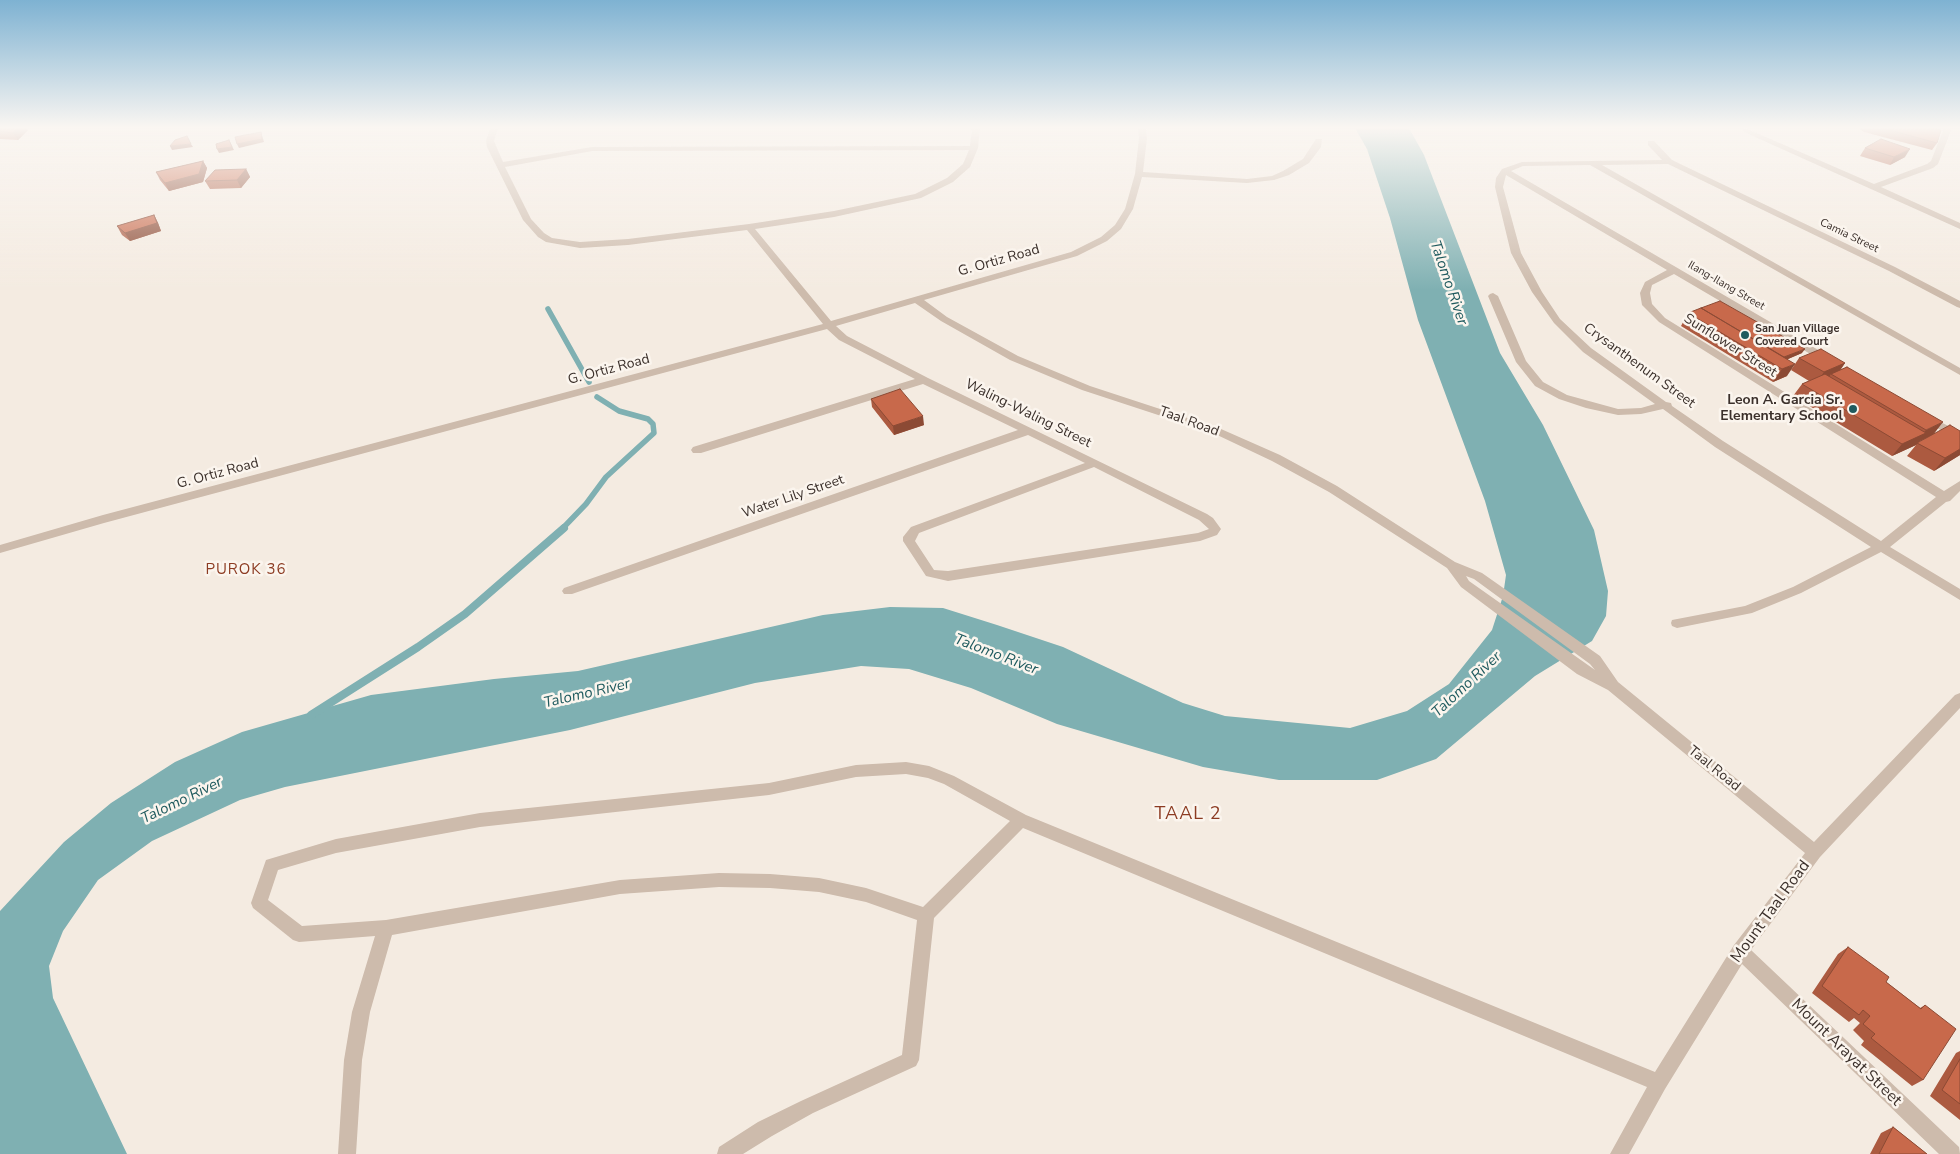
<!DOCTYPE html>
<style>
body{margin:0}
canvas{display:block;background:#f4ebe1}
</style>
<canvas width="1960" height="1154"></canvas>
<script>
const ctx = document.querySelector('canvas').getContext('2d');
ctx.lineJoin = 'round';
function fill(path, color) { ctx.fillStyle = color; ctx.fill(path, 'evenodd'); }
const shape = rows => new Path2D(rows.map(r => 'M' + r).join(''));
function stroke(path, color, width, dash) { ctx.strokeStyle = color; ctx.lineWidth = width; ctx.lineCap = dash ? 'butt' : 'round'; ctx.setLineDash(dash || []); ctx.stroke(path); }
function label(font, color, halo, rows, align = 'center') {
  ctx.font = font + ' "Nunito Sans",sans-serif'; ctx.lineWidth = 5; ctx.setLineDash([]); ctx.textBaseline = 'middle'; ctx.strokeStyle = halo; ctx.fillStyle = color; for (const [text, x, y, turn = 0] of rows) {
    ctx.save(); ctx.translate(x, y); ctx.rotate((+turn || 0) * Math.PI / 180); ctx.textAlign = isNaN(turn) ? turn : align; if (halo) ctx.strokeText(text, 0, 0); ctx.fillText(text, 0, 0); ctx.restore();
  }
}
fill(shape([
 [1355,128,1409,128,1424,155,1500,353,1543,425,1594,530,1608,591,1606,616,1592,641,1535,676,1436,759,1377,780,1279,780,1203,767,1057,724,971,688,909,669,861,666,755,683,570,730,285,787,240,800,152,841,98,880,63,931,49,966,53,998,127,1154,0,1154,0,911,64,842,111,803,175,762,242,732,371,695,494,679,578,671,823,615,890,607,943,608,997,625,1063,647,1183,703,1225,716,1350,728,1407,711,1449,684,1492,630,1503,596,1506,575,1485,501,1418,320,1390,218,1367,149]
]), '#7fb0b2');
stroke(shape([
 [548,309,589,382],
 [562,529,586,504,606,477,654,433,653,424,648,419,619,411,597,397]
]), '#7fb0b2', 5.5);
stroke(shape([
 [311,715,418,647,465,614,564,528]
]), '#7fb0b2', 8);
fill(shape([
 [490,128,498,128,494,141,503,162,592,147,970,146,972,128,980,128,978,148,970,167,953,182,921,198,834,217,755,229,831,321,1071,252,1101,237,1115,225,1125,209,1135,174,1139,138,1138,128,1146,128,1147,138,1143,172,1247,179,1272,176,1283,171,1303,159,1316,139,1322,139,1321,147,1309,163,1289,175,1274,180,1247,183,1142,177,1133,209,1121,229,1107,241,1077,256,924,300,947,317,1018,356,1090,386,1221,429,1280,455,1337,486,1455,562,1482,573,1600,656,1618,682,1814,842,1955,695,1960,693,1960,708,1820,857,1751,950,1959,1147,1960,1154,1939,1154,1742,964,1665,1089,1629,1154,1610,1154,1647,1087,1023,828,934,918,919,1060,916,1066,813,1113,772,1136,743,1154,717,1154,719,1147,758,1122,801,1101,902,1055,917,920,866,902,819,892,770,888,719,887,620,894,392,935,370,1012,362,1060,356,1154,338,1154,344,1060,352,1012,375,936,299,942,293,940,253,908,251,903,266,860,336,839,480,813,769,783,856,765,906,762,929,766,954,776,1026,815,1655,1072,1734,945,1805,853,1608,690,1577,674,1461,587,1447,568,1329,492,1272,461,1213,433,1082,390,1010,360,941,321,915,303,836,326,847,336,928,378,1207,514,1213,518,1221,529,1217,535,1200,541,948,581,926,576,903,541,903,537,911,527,1085,463,1028,435,572,594,564,594,562,591,564,588,1018,430,923,384,701,453,693,453,691,450,693,447,915,379,839,340,827,329,104,523,0,553,0,545,103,515,823,324,747,230,628,245,580,248,546,242,538,237,523,220,487,147,486,141,490,128],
 [969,150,963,164,947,178,915,194,834,211,749,224,628,239,580,242,552,238,544,233,531,219,505,167,592,151,969,150],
 [1094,467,1199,520,1209,529,1198,533,948,571,934,570,915,541,919,533,1094,467],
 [1466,576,1474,579,1590,664,1595,670,1469,581,1466,576],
 [906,774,928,778,944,784,1010,821,923,907,866,888,819,878,770,874,719,873,620,880,386,920,302,926,268,900,278,870,336,853,480,827,769,795,856,777,906,774],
 [1745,128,1874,184,1927,164,1931,161,1944,128,1952,128,1938,164,1933,168,1881,187,1960,223,1960,229,1744,132,1743,130,1745,128],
 [1648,141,1654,141,1672,160,1895,267,1960,301,1960,308,1957,307,1889,271,1668,164,1602,165,1960,368,1960,375,1590,165,1523,166,1511,171,1832,358,1832,362,1824,362,1674,274,1652,285,1650,293,1652,304,1665,318,1944,491,1960,481,1960,491,1950,501,1946,502,1890,547,1960,589,1960,600,1881,552,1801,593,1752,613,1677,628,1672,626,1671,623,1672,620,1745,606,1793,587,1871,547,1715,447,1663,409,1641,414,1618,415,1586,408,1559,399,1535,386,1516,362,1488,296,1490,294,1493,293,1498,296,1526,361,1543,382,1567,395,1618,409,1641,408,1655,404,1583,352,1554,323,1532,292,1511,253,1495,187,1496,178,1502,169,1522,162,1662,160,1648,145,1648,141],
 [1506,175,1667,270,1645,282,1640,293,1642,305,1659,322,1936,497,1881,541,1723,441,1672,406,1671,403,1666,402,1591,348,1560,319,1542,292,1521,253,1503,187,1506,175],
 [1925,414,1960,432,1960,441,1921,419,1920,417,1921,415,1925,414]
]), '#cdbbac');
fill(shape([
 [0,128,26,128,28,130,18,140,0,139],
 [1858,128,1933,128,1937,143,1932,150,1864,132],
 [1865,148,1905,157,1890,165,1860,156],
 [203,161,207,168,203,182,169,191,160,180,156,172],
 [246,169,250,177,241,188,210,189,205,181],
 [154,215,158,223,161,231,130,241,122,235,117,226],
 [1688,313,1802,353,1788,359,1787,376,1773,382,1681,326],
 [1799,358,1845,363,1840,370,1847,367,1933,435,1920,441,1918,443,1960,431,1960,455,1934,471,1907,456,1916,445,1892,456,1793,396,1802,384,1809,381,1791,370],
 [871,399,924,425,894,435,872,407],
 [1848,947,1886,982,1920,1008,1925,1005,1923,1080,1912,1086,1861,1045,1864,1041,1853,1030,1860,1023,1854,1018,1849,1022,1812,993,1838,954],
 [1960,1051,1960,1120,1930,1096,1956,1053],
 [1893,1127,1927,1154,1870,1154,1881,1133]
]), '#ac5a40');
fill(shape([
 [17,128,26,128,28,130,18,140,13,133],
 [261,132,264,142,239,148,237,144],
 [229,140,234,150,219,153,217,149],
 [191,144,193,147,172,150,170,146],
 [1910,149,1905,157,1890,165,1894,157],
 [203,161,207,168,203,182,169,191,165,183],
 [246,169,250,177,241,188,237,180],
 [154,215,158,223,161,231,130,241,125,233],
 [1805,349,1802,353,1774,365,1775,361],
 [1845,363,1837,375,1831,374,1827,380,1815,385,1824,372],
 [1795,364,1787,376,1773,382,1782,369],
 [923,416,924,425,894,435,893,426],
 [1943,422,1933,435,1920,441,1916,445,1892,456,1902,444,1922,434,1926,430],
 [1960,449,1960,455,1934,471,1945,458]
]), '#8c4a34');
const building = shape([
 [0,128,17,128,13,133,0,131,0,128],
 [1882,128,1933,128,1941,130,1937,143,1882,128],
 [261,132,262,139,237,144,235,137,261,132],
 [187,136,191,144,170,146,175,140,187,136],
 [1881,139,1910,149,1894,157,1865,148,1881,139],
 [229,140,232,147,217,149,216,144,229,140],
 [203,161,199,174,165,183,156,172,203,161],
 [246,169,237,180,205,181,215,170,246,169],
 [154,215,157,223,125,233,117,226,154,215],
 [1720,301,1805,349,1784,357,1701,308,1720,301],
 [1701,308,1795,364,1782,369,1688,313,1701,308],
 [1821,349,1845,363,1824,372,1799,358,1821,349],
 [1847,367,1943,422,1926,430,1831,374,1847,367],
 [1825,374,1926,433,1902,444,1802,384,1825,374],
 [900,389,923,416,893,426,871,399,900,389],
 [1950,425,1960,431,1960,449,1945,458,1917,443,1950,425],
 [1848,947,1889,977,1886,982,1921,1009,1925,1005,1956,1029,1923,1080,1871,1038,1875,1034,1863,1024,1870,1016,1863,1010,1859,1015,1822,986,1848,947],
 [1960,1059,1960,1104,1942,1090,1960,1059],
 [1893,1127,1927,1154,1879,1154,1893,1127]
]);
fill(building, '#c8694b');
stroke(building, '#8c4a34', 1);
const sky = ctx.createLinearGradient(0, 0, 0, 290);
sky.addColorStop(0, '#7eb2d2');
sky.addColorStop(0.44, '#faf6f2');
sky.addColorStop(1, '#faf6f200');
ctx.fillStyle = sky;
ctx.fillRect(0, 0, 1960, 290);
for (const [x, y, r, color] of [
 [1745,335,5,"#1f5a5e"],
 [1853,409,5,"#1f5a5e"]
]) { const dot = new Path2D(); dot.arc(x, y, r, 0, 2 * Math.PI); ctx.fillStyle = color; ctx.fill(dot); stroke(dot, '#fbf5ee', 2); }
label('11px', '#3b302b', '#fbf5ee', [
 ["Camia Street",1849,236,26],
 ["Ilang-Ilang Street",1726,286,30]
]);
label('bold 11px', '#3b302b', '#fbf5ee', [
 ["San Juan Village",1755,329],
 ["Covered Court",1755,342]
], 'left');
label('14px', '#3b302b', '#fbf5ee', [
 ["G. Ortiz Road",999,261,-16],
 ["Sunflower Street",1730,346,32],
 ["Crysanthenum Street",1639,366,36],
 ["G. Ortiz Road",609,370,-15],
 ["Waling-Waling Street",1028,414,26],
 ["Taal Road",1189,422,20],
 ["G. Ortiz Road",218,474,-15],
 ["Water Lily Street",793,497,-19],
 ["Taal Road",1714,769,39]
]);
label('bold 14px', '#3b302b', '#fbf5ee', [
 ["Leon A. Garcia Sr.",1843,401],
 ["Elementary School",1843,417]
], 'right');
label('italic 15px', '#1f5a5e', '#fbf5ee', [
 ["Talomo River",1448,283,71],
 ["Talomo River",996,655,21],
 ["Talomo River",1467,685,-43],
 ["Talomo River",587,694,-13],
 ["Talomo River",182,801,-26]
]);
ctx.letterSpacing = '1px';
label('15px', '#8c3b22', '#fbf5ee', [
 ["PUROK 36",246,570]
]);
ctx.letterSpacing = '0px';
label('16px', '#3b302b', '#fbf5ee', [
 ["Mount Taal Road",1771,912,-54],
 ["Mount Arayat Street",1846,1053,44]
]);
ctx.letterSpacing = '1px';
label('18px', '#8c3b22', '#fbf5ee', [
 ["TAAL 2",1188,815]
]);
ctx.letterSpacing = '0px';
</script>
